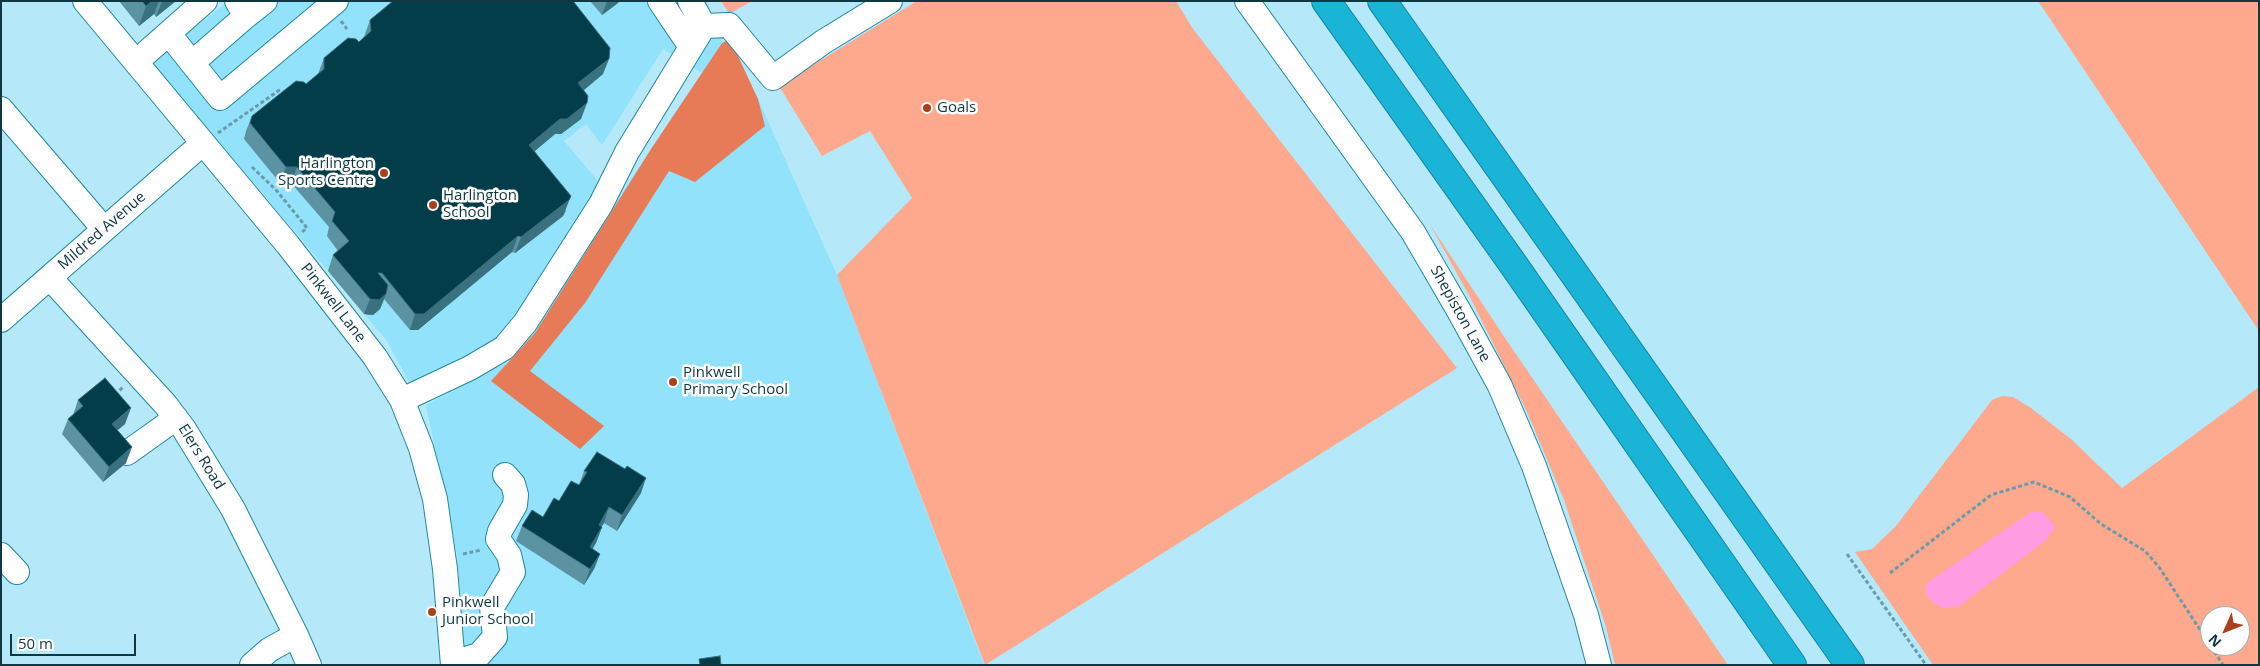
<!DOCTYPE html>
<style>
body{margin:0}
#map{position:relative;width:2260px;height:666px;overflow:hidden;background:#b5e9f9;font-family:"Open Sans",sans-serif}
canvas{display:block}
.frame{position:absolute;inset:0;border:2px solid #0f3843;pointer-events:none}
.north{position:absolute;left:2200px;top:606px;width:50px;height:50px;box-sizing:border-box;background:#fff;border:1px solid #9fafb4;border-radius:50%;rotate:226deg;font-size:14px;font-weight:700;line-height:20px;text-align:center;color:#0f3843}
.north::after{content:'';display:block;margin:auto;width:18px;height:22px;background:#a8411c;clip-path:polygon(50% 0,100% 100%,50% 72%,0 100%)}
.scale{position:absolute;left:10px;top:634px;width:126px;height:22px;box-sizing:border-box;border:2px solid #0f3843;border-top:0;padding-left:6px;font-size:15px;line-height:18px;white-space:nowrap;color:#0f3843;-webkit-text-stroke:4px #fff;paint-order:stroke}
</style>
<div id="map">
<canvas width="2260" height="666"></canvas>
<div class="frame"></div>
<div class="north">N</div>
<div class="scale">50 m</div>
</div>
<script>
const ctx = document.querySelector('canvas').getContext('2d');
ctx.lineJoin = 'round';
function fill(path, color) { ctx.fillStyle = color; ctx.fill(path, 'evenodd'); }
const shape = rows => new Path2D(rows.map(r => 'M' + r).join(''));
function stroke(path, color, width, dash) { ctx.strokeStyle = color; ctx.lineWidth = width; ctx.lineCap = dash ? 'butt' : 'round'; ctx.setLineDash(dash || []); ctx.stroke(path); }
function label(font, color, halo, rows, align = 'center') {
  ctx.font = font + ' "Open Sans",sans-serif'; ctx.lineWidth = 5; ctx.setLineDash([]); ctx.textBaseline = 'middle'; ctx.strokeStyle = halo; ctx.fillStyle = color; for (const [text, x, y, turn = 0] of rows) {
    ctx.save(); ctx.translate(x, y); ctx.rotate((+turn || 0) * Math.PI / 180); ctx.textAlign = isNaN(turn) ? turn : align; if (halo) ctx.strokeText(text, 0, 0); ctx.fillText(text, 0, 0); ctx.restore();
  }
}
fill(shape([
 [229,1,707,1,722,43,702,73,663,49,602,145,586,124,564,141,597,180,602,189,510,333,480,352,410,384,387,341,151,61],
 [758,99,837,275,984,665,466,665,457,554,426,405,512,360,653,146]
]), '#91e2fa');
fill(shape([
 [721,1,752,1,729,14],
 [917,1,1176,1,1193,29,1457,368,985,665,837,275,912,198,870,131,822,156,779,86],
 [2038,1,2259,1,2259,331],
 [1429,223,1505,338,1728,665,1615,665,1606,627,1564,500,1527,412,1470,297],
 [2259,387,2259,665,1933,665,1855,552,1872,549,1896,526,1992,400,2002,396,2013,397,2031,408,2071,439,2122,488],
 [2210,616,2240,616,2240,646,2210,646]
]), '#fea98d');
fill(shape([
 [730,39,758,99,765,126,695,182,669,171,585,303,530,371,604,426,580,449,491,381,535,333,653,146,722,43]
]), '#e87b57');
fill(shape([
 [2031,512,2042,512,2051,521,2055,528,2045,541,1958,607,1943,608,1931,601,1925,592,1927,583]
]), '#ff9ce2');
const minor = shape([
 [85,1,288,245,375,357,402,400,421,448,435,499,445,569,453,665],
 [237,1,246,16,265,1],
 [660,1,691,47],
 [690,1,704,26],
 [1247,1,1413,232,1459,311,1500,386,1534,466,1586,615,1599,665],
 [704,26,729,25,773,78,823,42,890,1],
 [169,34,220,98,336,1],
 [136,62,205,1],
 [192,63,246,16],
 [1,109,104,229],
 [50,278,165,404,184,429,233,509,296,635,309,665],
 [1,320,203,143],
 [402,400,470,368,504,348,525,323,601,204,627,152,704,26],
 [127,453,176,418],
 [1,555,17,572],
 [453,663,479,655,495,637,492,607,513,572,509,555,498,539,500,531,515,505,516,495,513,484,505,475],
 [252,665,269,650,296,635]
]);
const highway = shape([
 [1326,1,1513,264,1792,665],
 [1382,1,1850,665]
]);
stroke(minor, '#2188a1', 26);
stroke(highway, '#1689a3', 30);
stroke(shape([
 [341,21,347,29],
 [218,133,281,89],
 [252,167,277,191,307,228,302,232],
 [115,395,124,386],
 [463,554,481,550],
 [1847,554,1926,665],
 [1890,573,1991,495,2034,482,2070,497,2101,524,2145,551,2159,567,2210,645],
 [2211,646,2223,665]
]), '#6b9aa8', 3, [4, 2.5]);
stroke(minor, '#fff', 24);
stroke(highway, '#19b4d6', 28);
fill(shape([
 [119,1,176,1,156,17,154,14,139,26],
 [590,1,619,1,618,3,602,15],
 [370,20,603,74,584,90,581,119,561,134,555,134,535,151,566,211,563,216,515,253,512,252,418,330,410,330,384,299,380,309,373,315,364,314,328,271,333,255,338,251,327,236,329,227,291,183,280,183,244,139,246,131,252,116,306,84,318,74,324,58,359,42,364,37],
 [78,400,125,424,117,430,126,463,103,482,62,434,68,419,73,415],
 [584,471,641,493,617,531,604,523,601,527,602,527,596,543,592,549,600,554,594,569,584,585,516,541,522,526,543,517,559,501,579,485]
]), '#5c93a2');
fill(shape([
 [152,1,159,1,154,14,139,26,146,6],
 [162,1,176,1,156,17],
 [607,1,619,1,618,3,602,15],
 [609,59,603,74,573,99,578,83],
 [587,103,581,119,561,134,555,134,524,160,529,145,560,119],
 [286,167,297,167,291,183,280,183],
 [571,196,563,216,515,253,521,237],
 [518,236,512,252,418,330,410,330,415,314],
 [386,294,380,309,373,315,364,314,370,299],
 [131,408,125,424,106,440,112,424],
 [132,447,126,463,103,482,109,467],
 [646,478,641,493,617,531,622,515],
 [609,507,604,523,593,540,599,525],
 [602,527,596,543,584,563,590,547],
 [600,554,594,569,584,585,590,569]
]), '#39717e');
const building = shape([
 [142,1,152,1,146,6,142,1],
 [393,1,573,1,610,48,609,59,578,83,588,96,587,103,567,119,560,119,529,145,571,196,569,200,521,237,518,236,424,314,415,314,382,273,378,273,388,285,386,294,379,300,370,299,333,255,349,241,332,221,335,212,297,167,286,167,250,123,252,116,296,81,304,82,306,84,324,69,324,58,348,38,356,39,359,42,371,31,370,20,393,1],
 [105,378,131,408,112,424,132,447,109,467,68,419,83,406,78,400,105,378],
 [597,452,625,469,627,466,646,478,622,515,609,507,599,525,602,527,590,547,600,554,590,569,522,526,532,510,543,517,554,498,559,501,571,481,579,485,587,472,584,471,597,452],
 [720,656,721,665,700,665,699,659,720,656]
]);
fill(building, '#043d4a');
stroke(building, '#39717e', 1);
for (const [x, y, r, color] of [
 [927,108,5,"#a8411c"],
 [384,173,5,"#a8411c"],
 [433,205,5,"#a8411c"],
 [673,382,5,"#a8411c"],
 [432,612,5,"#a8411c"]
]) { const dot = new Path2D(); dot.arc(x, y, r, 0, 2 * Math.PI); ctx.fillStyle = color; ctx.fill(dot); stroke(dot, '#fff', 2); }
label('15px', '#0f3843', '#fff', [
 ["Goals",937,108],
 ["Harlington",374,164,"right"],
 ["Sports Centre",374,181,"right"],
 ["Harlington",443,196],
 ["School",443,213],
 ["Pinkwell",683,373],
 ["Primary School",683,390],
 ["Pinkwell",442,603],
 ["Junior School",442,620]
], 'left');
label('15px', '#0f3843', '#fff', [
 ["Mildred Avenue",102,231,-41],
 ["Pinkwell Lane",333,303,52],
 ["Shepiston Lane",1460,314,61],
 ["Elers Road",201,457,58]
]);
</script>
